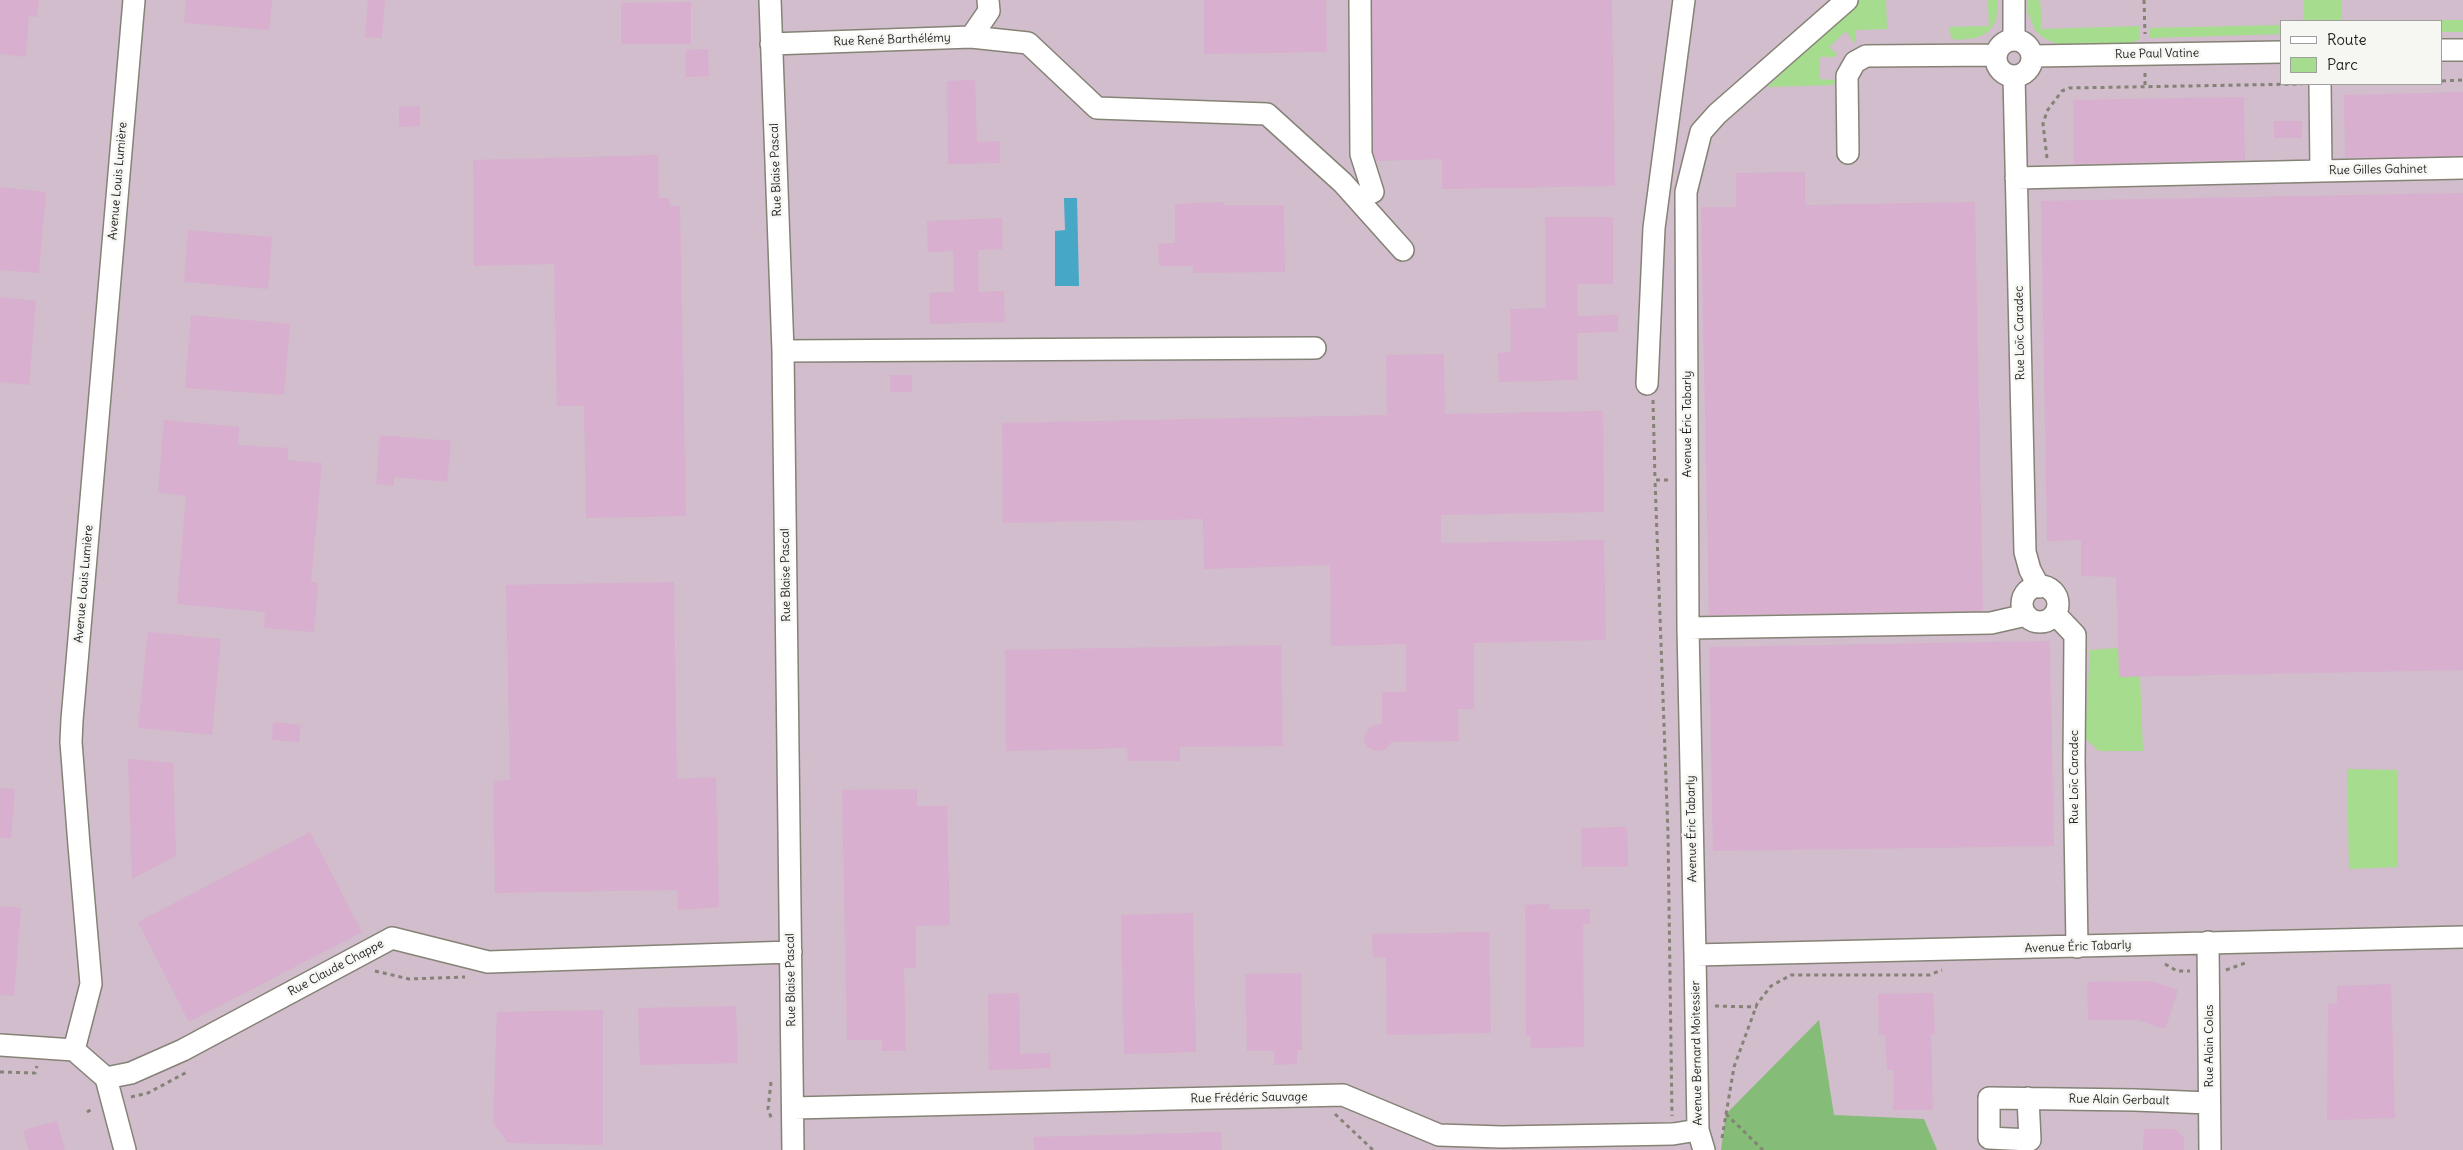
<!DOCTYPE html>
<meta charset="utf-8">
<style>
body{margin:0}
#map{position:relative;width:2463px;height:1150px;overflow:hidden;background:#eee8d0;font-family:Delius,sans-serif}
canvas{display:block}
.legend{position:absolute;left:2280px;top:20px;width:162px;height:65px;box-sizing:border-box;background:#f6f6f2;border:1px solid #9f9f9c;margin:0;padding:6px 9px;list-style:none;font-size:15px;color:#1c1c1c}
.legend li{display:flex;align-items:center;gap:10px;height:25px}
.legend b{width:25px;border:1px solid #9f9f9c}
</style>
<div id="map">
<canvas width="2463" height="1150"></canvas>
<ul class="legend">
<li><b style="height:6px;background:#fff"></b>Route</li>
<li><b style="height:14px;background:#a5dc8d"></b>Parc</li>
</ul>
</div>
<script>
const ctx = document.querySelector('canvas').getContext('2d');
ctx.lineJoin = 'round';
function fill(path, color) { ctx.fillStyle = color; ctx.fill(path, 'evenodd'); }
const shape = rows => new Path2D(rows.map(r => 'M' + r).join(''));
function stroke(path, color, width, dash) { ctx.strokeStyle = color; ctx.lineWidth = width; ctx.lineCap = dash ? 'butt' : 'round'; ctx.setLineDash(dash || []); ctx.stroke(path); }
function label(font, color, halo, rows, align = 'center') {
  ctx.font = font + ' Delius,sans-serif'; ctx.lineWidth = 5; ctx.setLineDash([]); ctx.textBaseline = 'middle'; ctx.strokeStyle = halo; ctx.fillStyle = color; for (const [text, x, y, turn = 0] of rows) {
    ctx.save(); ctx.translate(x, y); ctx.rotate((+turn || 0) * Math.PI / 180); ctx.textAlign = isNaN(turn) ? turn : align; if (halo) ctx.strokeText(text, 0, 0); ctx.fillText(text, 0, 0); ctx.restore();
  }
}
fill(shape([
 [0,0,2463,0,2463,1150,0,1150],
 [2282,21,2442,21,2442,84,2282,84]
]), '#d1bdcb');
fill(shape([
 [1860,0,1886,0,1887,29,1855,30,1856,45,1846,31,1829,47,1837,54,1834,57,1819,57,1820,79,1835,80,1834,85,1767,87],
 [1988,0,1998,0,1996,21,1988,32,1976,38,1955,40,1951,37,1949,27,1989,26],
 [2027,0,2040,0,2042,29,2140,26,2139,39,2132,43,2060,44,2052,42,2042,37,2035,30,2028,13],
 [2304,0,2341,0,2342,21,2463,20,2463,32,2442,32,2442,21,2303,21],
 [2282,25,2282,34,2150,38,2150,28],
 [2118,648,2140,676,2143,751,2099,751,2085,738,2090,650],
 [2347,769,2397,770,2398,867,2349,869]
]), '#a5dc8d');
fill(shape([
 [1819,1020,1834,1115,1924,1119,1937,1150,1721,1150,1726,1114]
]), '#84bc78');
fill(shape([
 [1064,198,1077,198,1079,286,1055,286,1055,231,1065,230]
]), '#46a7c6');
fill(shape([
 [0,0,39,0,37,17,29,16,26,57,0,54],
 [186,0,272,0,269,30,184,23],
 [368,0,385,0,382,38,365,37],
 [1204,0,1326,0,1327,52,1204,54],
 [1372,0,1612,0,1615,186,1442,189,1442,159,1376,161,1373,152],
 [691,2,691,44,621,44,621,3],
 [708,49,709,76,685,77,686,50],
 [975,80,977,142,1000,141,1000,163,948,164,947,81],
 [2463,92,2463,156,2345,158,2344,95],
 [2244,97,2245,160,2074,164,2073,100],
 [420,106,420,126,399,127,399,107],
 [2274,121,2302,121,2302,138,2274,138],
 [658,155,659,198,669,198,670,206,680,206,686,516,586,518,584,406,557,406,554,264,474,266,473,160],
 [1805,172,1805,205,1975,202,1983,611,1709,615,1701,207,1736,207,1736,173],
 [0,187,46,192,39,273,0,270],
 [2463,193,2463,670,2119,677,2116,577,2081,576,2081,540,2047,541,2041,201],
 [1224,202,1224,205,1284,205,1285,272,1193,273,1193,266,1159,266,1158,244,1175,243,1175,204],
 [1545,217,1613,217,1613,284,1577,284,1578,316,1618,315,1618,332,1577,333,1578,380,1499,382,1498,353,1511,352,1510,309,1546,308],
 [1002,218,1003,249,978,250,979,292,1004,291,1005,322,930,324,929,293,954,292,953,251,928,252,927,221],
 [188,230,272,237,268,289,184,282],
 [0,297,36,301,29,385,0,382],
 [191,315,290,324,284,395,185,388],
 [1444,354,1445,414,1603,411,1604,512,1441,515,1441,543,1604,540,1606,640,1474,643,1474,709,1458,709,1459,741,1391,742,1386,749,1379,751,1372,750,1367,746,1364,740,1366,732,1372,726,1382,724,1382,692,1406,692,1406,644,1331,646,1330,565,1204,569,1203,519,1003,523,1002,423,1387,415,1386,355],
 [890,375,912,375,912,392,890,392],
 [164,420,239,427,238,445,288,448,288,460,322,463,311,582,318,583,314,632,264,628,265,612,177,604,186,496,158,492],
 [380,435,451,441,447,482,394,477,394,486,376,484],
 [674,582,677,779,716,777,719,907,678,910,677,890,495,893,493,781,510,780,506,585],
 [148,632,221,639,212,735,138,728],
 [2050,641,2054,846,1713,851,1709,647],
 [1281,645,1283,746,1180,747,1180,761,1128,761,1127,748,1006,751,1005,650],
 [273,722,301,725,299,742,272,740],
 [128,759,173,763,176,856,132,879],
 [0,788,15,789,11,838,0,838],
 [917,789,917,806,947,806,950,925,916,926,916,968,904,968,906,1051,882,1051,882,1040,847,1040,842,790],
 [1627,827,1628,867,1582,867,1581,828],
 [310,832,362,932,189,1022,138,922],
 [1549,904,1549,909,1590,909,1590,924,1583,924,1584,1047,1531,1048,1531,1036,1526,1036,1525,905],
 [0,906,21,908,14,996,0,995],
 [1193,913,1196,1052,1124,1054,1121,915],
 [1489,932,1491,1033,1387,1035,1386,958,1373,957,1372,934],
 [1301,973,1302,1050,1297,1050,1297,1064,1274,1065,1274,1051,1247,1051,1245,974],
 [2151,981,2178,990,2165,1029,2138,1020,2088,1020,2087,982],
 [2391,984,2395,1118,2327,1120,2328,1004,2337,1003,2337,986],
 [1019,993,1020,1054,1050,1053,1051,1068,989,1070,988,994],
 [1933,993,1935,1034,1931,1034,1933,1110,1893,1110,1894,1070,1887,1070,1885,1035,1879,1035,1878,994],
 [736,1006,738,1063,640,1065,638,1008],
 [603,1010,603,1145,508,1143,493,1123,497,1012],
 [57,1121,65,1150,29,1150,23,1130],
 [2144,1129,2174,1129,2184,1137,2184,1150,2143,1150],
 [1221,1132,1222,1150,1034,1150,1034,1137]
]), '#d8afce');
const minor = shape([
 [770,0,783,351,793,1150],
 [1360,0,1361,154,1373,192],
 [1847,0,1717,114,1701,132,1686,192,1688,628,1695,955,2463,937],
 [2014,0,2014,39],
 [971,37,1028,43,1097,108,1267,114,1343,183,1403,250],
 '1996 58a18 18 0 1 1 36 0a18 18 0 1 1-36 0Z',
 [771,44,971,37,989,11,988,0],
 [2442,50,2463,50],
 [2033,56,2282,52],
 [2014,76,2025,552,2030,570,2039,587],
 [2320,84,2321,171,2463,168],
 [1848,153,1847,76,1855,62,1866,56,1996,55],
 [2016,178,2321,171],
 [783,351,1315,348],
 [1647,384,1654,228,1684,0],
 '2022 604a18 18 0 1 1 36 0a18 18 0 1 1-36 0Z',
 [2055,614,2075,635,2074,762,2077,947],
 [1688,628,1991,623,2026,615],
 [2208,942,2210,1150],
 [1695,955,1698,1130,1704,1150],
 [0,1045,74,1050],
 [74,1050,91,984,79,845,71,742,72,720,134,0],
 [74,1050,106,1078,125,1150],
 [106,1078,131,1073,183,1050,392,938,488,962,791,952],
 [2028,1098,2030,1140,1989,1138,1989,1098,2135,1100,2209,1103],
 [793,1108,1343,1095,1439,1135,1501,1137,1673,1134,1698,1130]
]);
stroke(minor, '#858276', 24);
stroke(shape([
 [2144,0,2145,34],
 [2145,73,2145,87],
 [2442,81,2463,80],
 [2047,158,2043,124,2047,111,2062,91,2069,88,2302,84],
 [1653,400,1655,480],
 [1668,480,1655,480,1668,834,1672,1116],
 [2165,964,2177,971,2190,971],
 [2226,970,2248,962],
 [375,971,409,979,465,977],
 [1715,1006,1757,1007],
 [0,1072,35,1073,37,1066],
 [771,1082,768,1109,772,1120],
 [131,1097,148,1093,187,1072],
 [87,1112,94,1108],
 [1335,1114,1373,1150],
 [1726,1114,1763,1150],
 [1722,1138,1734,1067,1757,1004,1771,986,1791,975,1929,975,1942,970]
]), '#858276', 3, [4, 4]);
stroke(minor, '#fff', 21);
label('12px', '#1c1c1c', '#f6f6f2', [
 ["Rue René Barthélémy",892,40,-2],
 ["Rue Paul Vatine",2157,54,-1],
 ["Rue Blaise Pascal",776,170,-92],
 ["Rue Gilles Gahinet",2378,170,-1],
 ["Avenue Louis Lumière",118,181,-85],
 ["Rue Loïc Caradec",2020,333,-91],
 ["Avenue Éric Tabarly",1688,424,-90],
 ["Rue Blaise Pascal",786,575,-91],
 ["Avenue Louis Lumière",84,584,-85],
 ["Rue Loïc Caradec",2075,777,-90],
 ["Avenue Éric Tabarly",1692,829,-91],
 ["Avenue Éric Tabarly",2078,947,-2],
 ["Rue Claude Chappe",336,968,-28],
 ["Rue Blaise Pascal",791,980,-91],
 ["Rue Alain Colas",2210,1046,-90],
 ["Avenue Bernard Moitessier",1697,1053,-91],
 ["Rue Frédéric Sauvage",1249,1098,-1],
 ["Rue Alain Gerbault",2119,1100,1]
]);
</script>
